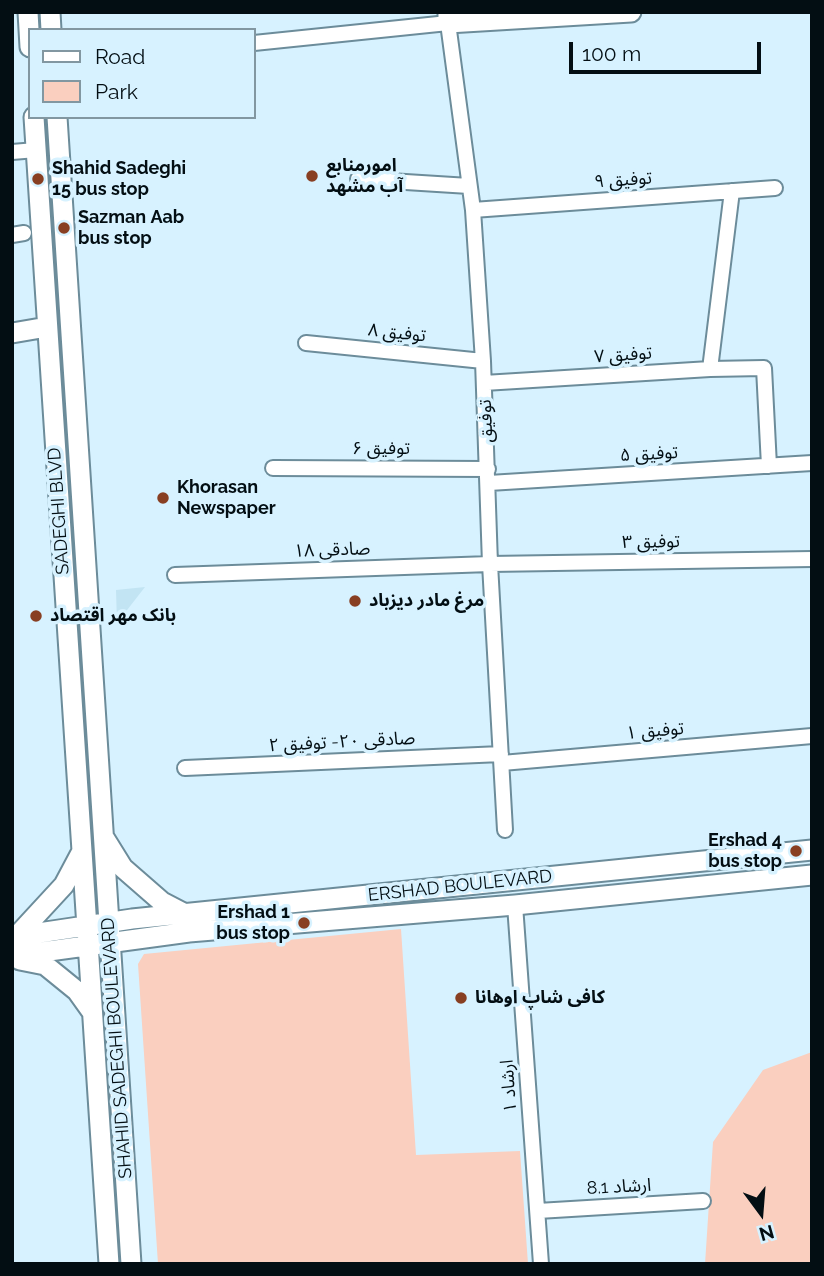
<!DOCTYPE html>
<meta charset="utf-8">
<style>
body{margin:0}
#map{position:relative;width:824px;height:1276px;overflow:hidden;background:#d7f2ff;font-family:Raleway,sans-serif}
canvas{display:block}
.frame{position:absolute;inset:0;border:14px solid #030e13;pointer-events:none}
.legend{position:absolute;left:28px;top:28px;width:228px;height:91px;box-sizing:border-box;background:#d7f2ff;border:2px solid #8297a1;margin:0;padding:9px 12px;list-style:none;font-size:21px;color:#030e13}
.legend li{display:flex;align-items:center;gap:14px;height:35px}
.legend b{width:35px;border:2px solid #8297a1}
.north{position:absolute;left:726px;top:1178px;width:70px;height:70px;-webkit-text-stroke:5px #d7f2ff;paint-order:stroke;rotate:164deg;font-size:19px;font-weight:700;line-height:28px;text-align:center;color:#030e13}
.north::after{content:'';display:block;margin:auto;width:24px;height:32px;background:#030e13;clip-path:polygon(50% 0,100% 100%,50% 72%,0 100%)}
.scale{position:absolute;left:569px;top:42px;width:192px;height:32px;box-sizing:border-box;border:4px solid #030e13;border-top:0;padding-left:9px;font-size:21px;line-height:24px;white-space:nowrap;color:#030e13;-webkit-text-stroke:5px #d7f2ff;paint-order:stroke}
</style>
<div id="map">
<canvas width="824" height="1276"></canvas>
<div class="frame"></div>
<ul class="legend">
<li><b style="height:9px;background:#fff"></b>Road</li>
<li><b style="height:19px;background:#facfbf"></b>Park</li>
</ul>
<div class="north">N</div>
<div class="scale">100 m</div>
</div>
<script>
const ctx = document.querySelector('canvas').getContext('2d');
ctx.lineJoin = 'round';
function fill(path, color) { ctx.fillStyle = color; ctx.fill(path, 'evenodd'); }
const shape = rows => new Path2D(rows.map(r => 'M' + r).join(''));
function stroke(path, color, width, dash) { ctx.strokeStyle = color; ctx.lineWidth = width; ctx.lineCap = dash ? 'butt' : 'round'; ctx.setLineDash(dash || []); ctx.stroke(path); }
function label(font, color, halo, rows, align = 'center') {
  ctx.font = font + ' Raleway,"Noto Sans Arabic",sans-serif'; ctx.lineWidth = 7; ctx.setLineDash([]); ctx.textBaseline = 'middle'; ctx.strokeStyle = halo; ctx.fillStyle = color; for (const [text, x, y, turn = 0] of rows) {
    ctx.save(); ctx.translate(x, y); ctx.rotate((+turn || 0) * Math.PI / 180); ctx.textAlign = isNaN(turn) ? turn : align; if (halo) ctx.strokeText(text, 0, 0); ctx.fillText(text, 0, 0); ctx.restore();
  }
}
fill(shape([
 [145,587,117,623,116,590]
]), '#c2e4f3');
fill(shape([
 [401,929,416,1155,520,1151,528,1264,158,1264,138,964,144,954],
 [812,1052,812,1264,705,1264,713,1142,763,1070]
]), '#facfbf');
const street = shape([
 [254,43,448,23,473,210,483,361,490,564,505,830],
 [12,152,36,150],
 [358,179,469,186],
 [473,210,775,188],
 [12,235,24,233],
 [306,343,483,361],
 [710,369,732,191],
 [484,383,710,369,764,368,769,466],
 [273,468,488,469],
 [489,483,812,463],
 [175,575,490,564,812,559],
 [502,763,812,736],
 [185,768,501,754],
 [515,905,541,1264],
 [538,1211,703,1201]
]);
const secondary = shape([
 [28,12,30,47],
 [50,12,51,30],
 [448,12,448,23,631,12],
 [34,117,109,1264],
 [57,117,131,1264],
 [12,333,47,327],
 [105,839,123,868,162,902,187,915],
 [12,937,132,919,812,850],
 [16,937,64,885,81,853],
 [12,956,189,932,515,905,812,875],
 [20,960,45,965,77,991,92,1012]
]);
stroke(street, '#6c8c9a', 18);
stroke(secondary, '#6c8c9a', 23);
stroke(street, '#fff', 14);
stroke(secondary, '#fff', 19);
for (const [x, y, r, color] of [
 [312,176,7,"#883f22"],
 [38,179,7,"#883f22"],
 [64,228,7,"#883f22"],
 [163,498,7,"#883f22"],
 [355,601,7,"#883f22"],
 [36,616,7,"#883f22"],
 [796,851,7,"#883f22"],
 [304,923,7,"#883f22"],
 [461,998,7,"#883f22"]
]) { const dot = new Path2D(); dot.arc(x, y, r, 0, 2 * Math.PI); ctx.fillStyle = color; ctx.fill(dot); stroke(dot, '#d7f2ff', 2.5); }
label('bold 18px', '#030e13', '#d7f2ff', [
 ["امورمنابع",326,166],
 ["آب مشهد",326,187],
 ["Shahid Sadeghi",52,169],
 ["15 bus stop",52,190],
 ["Sazman Aab",78,218],
 ["bus stop",78,239],
 ["Khorasan",177,488],
 ["Newspaper",177,509],
 ["مرغ مادر دیزباد",369,601],
 ["بانک مهر اقتصاد",50,616],
 ["Ershad 4",782,841,"right"],
 ["bus stop",782,862,"right"],
 ["Ershad 1",290,913,"right"],
 ["bus stop",290,934,"right"],
 ["کافی شاپ اوهانا",475,998]
], 'left');
label('18px', '#030e13', '#d7f2ff', [
 ["توفیق ۹",623,180,-4],
 ["توفیق ۸",397,333,6],
 ["توفیق ۷",623,355,-4],
 ["توفیق",486,421,-92],
 ["توفیق ۶",381,449],
 ["توفیق ۵",649,454,-3],
 ["SADEGHI BLVD",59,511,-94],
 ["توفیق ۳",651,542,-1],
 ["صادقی ۱۸",332,550,-2],
 ["توفیق ۱",655,731,-5],
 ["صادقی ۲۰- توفیق ۲",342,742,-3],
 ["ERSHAD BOULEVARD",460,886,-6],
 ["SHAHID SADEGHI BOULEVARD",117,1048,-94],
 ["ارشاد ۱",509,1086,-94],
 ["ارشاد 8.1",619,1187,-3]
]);
</script>
